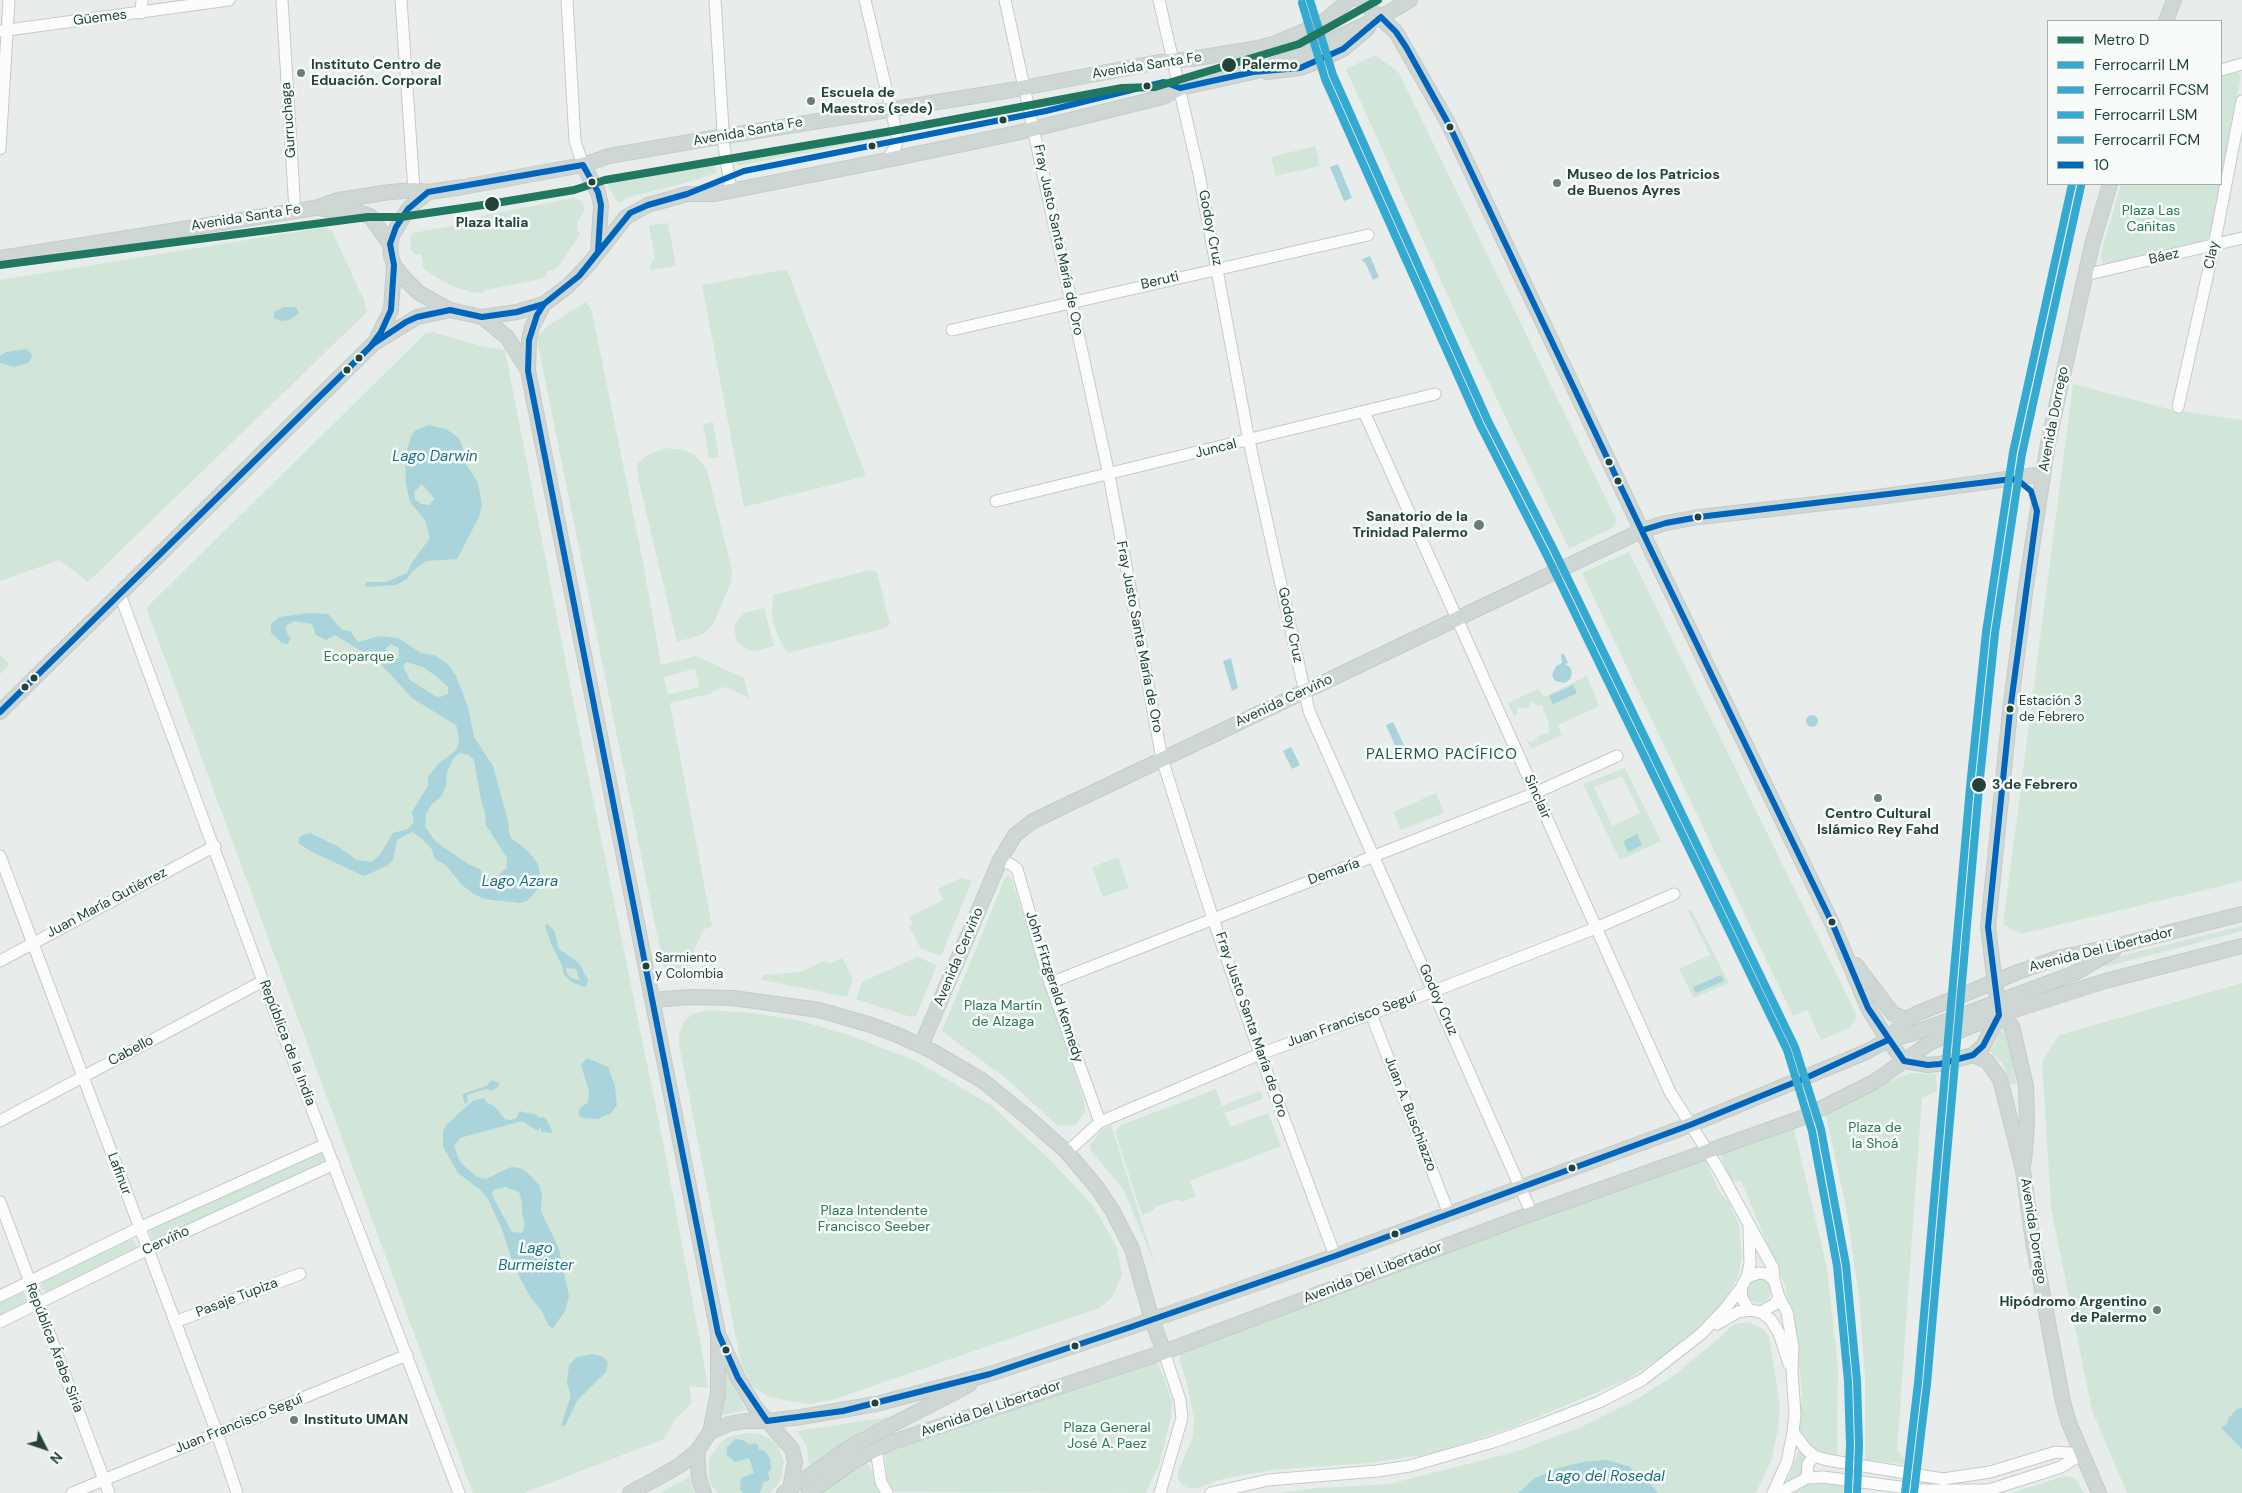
<!DOCTYPE html>
<meta charset="utf-8">
<style>
body{margin:0}
#map{position:relative;width:2242px;height:1493px;overflow:hidden;background:#e8edeb;font-family:"DM Sans",sans-serif}
canvas{display:block}
.legend{position:absolute;left:2047px;top:20px;width:175px;height:165px;box-sizing:border-box;background:#f7fbf9;border:1px solid #a3b1ad;margin:0;padding:6px 9px;list-style:none;font-size:15px;color:#24423a}
.legend li{display:flex;align-items:center;gap:10px;height:25px}
.legend b{width:25px;border:1px solid #a3b1ad}
.north{position:absolute;left:20px;top:1423px;width:50px;height:50px;-webkit-text-stroke:4px #f7fbf9;paint-order:stroke;rotate:131deg;font-size:14px;font-weight:700;line-height:20px;text-align:center;color:#24423a}
.north::after{content:'';display:block;margin:auto;width:18px;height:22px;background:#24423a;clip-path:polygon(50% 0,100% 100%,50% 72%,0 100%)}
</style>
<div id="map">
<canvas width="2242" height="1493"></canvas>
<ul class="legend">
<li><b style="height:6px;background:#217861"></b>Metro D</li>
<li><b style="height:6px;background:#34a9d2"></b>Ferrocarril LM</li>
<li><b style="height:6px;background:#34a9d2"></b>Ferrocarril FCSM</li>
<li><b style="height:6px;background:#34a9d2"></b>Ferrocarril LSM</li>
<li><b style="height:6px;background:#34a9d2"></b>Ferrocarril FCM</li>
<li><b style="height:6px;background:#0065bd"></b>10</li>
</ul>
<div class="north">N</div>
</div>
<script>
const ctx = document.querySelector('canvas').getContext('2d');
ctx.lineJoin = 'round';
function fill(path, color) { ctx.fillStyle = color; ctx.fill(path, 'evenodd'); }
const shape = rows => new Path2D(rows.map(r => 'M' + r).join(''));
function stroke(path, color, width, dash) { ctx.strokeStyle = color; ctx.lineWidth = width; ctx.lineCap = dash ? 'butt' : 'round'; ctx.setLineDash(dash || []); ctx.stroke(path); }
function label(font, color, halo, rows, align = 'center') {
  ctx.font = font + ' "DM Sans",sans-serif'; ctx.lineWidth = 5; ctx.setLineDash([]); ctx.textBaseline = 'middle'; ctx.strokeStyle = halo; ctx.fillStyle = color; for (const [text, x, y, turn = 0] of rows) {
    ctx.save(); ctx.translate(x, y); ctx.rotate((+turn || 0) * Math.PI / 180); ctx.textAlign = isNaN(turn) ? turn : align; if (halo) ctx.strokeText(text, 0, 0); ctx.fillText(text, 0, 0); ctx.restore();
  }
}
fill(shape([
 [1375,55,1399,73,1616,519,1615,525,1610,529,1569,549,1457,316,1346,69],
 [2236,71,2239,73,2241,77,2221,180,2221,75],
 [888,131,888,137,737,166,736,157,738,155],
 [1315,146,1320,166,1276,176,1271,157],
 [714,160,717,173,696,180,629,197,619,203,615,199,605,179,607,176],
 [2121,184,2220,184,2210,234,2207,239,2201,242,2106,265,2103,264,2100,257],
 [573,198,581,201,584,205,584,212,577,222,577,231,580,232,580,234,561,263,554,270,547,271,545,277,540,279,485,290,484,293,468,292,467,290,463,290,452,286,431,274,421,266,423,264,421,254,416,255,411,250,410,238,412,233,457,225,457,221],
 [668,223,676,266,652,270,649,267,655,258,649,226],
 [326,227,332,231,364,300,367,312,88,582,59,560,0,581,0,280],
 [782,270,786,270,789,275,866,476,744,507,702,285],
 [586,302,592,312,644,567,661,665,696,656,744,678,749,698,726,687,713,691,713,693,670,703,712,926,703,930,682,980,670,979,666,975,663,964,538,345,538,337,546,327],
 [695,669,699,687,668,695,664,677],
 [432,332,485,347,505,350,576,715,665,1152,707,1379,708,1388,689,1386,692,1403,676,1418,664,1439,524,1493,473,1493,147,610,148,606,426,333],
 [2073,384,2173,410,2242,420,2242,881,2021,934,2003,925],
 [713,422,719,457,709,459,703,424],
 [665,448,684,450,695,455,707,470,732,570,731,582,713,625,703,634,677,642,638,478,637,464,648,455],
 [1629,552,1856,1014,1855,1020,1849,1028,1821,1040,1807,1010,1793,1016,1582,573],
 [870,570,877,572,890,624,885,628,788,653,782,645,773,622,772,610,773,595],
 [764,608,774,646,757,651,749,650,737,642,734,629,735,624,744,613],
 [0,655,10,664,0,674],
 [1587,676,1599,706,1558,725,1562,735,1531,749,1526,739,1531,743,1541,734,1549,734,1549,724,1542,705,1538,706,1532,701,1529,707,1524,709,1517,707,1517,714,1514,716,1508,703,1538,689,1544,697],
 [1625,768,1661,841,1620,860,1583,784],
 [1622,776,1640,813,1612,826,1594,787],
 [1436,793,1444,813,1401,830,1393,812],
 [1118,857,1129,888,1103,897,1092,867],
 [1008,875,1011,878,1084,1100,1085,1112,1075,1125,1058,1126,1008,1080,942,1031,1005,878],
 [961,878,972,881,941,956,921,949,909,926,913,924,909,917,943,900,938,889],
 [1691,909,1729,983,1694,998,1679,969,1710,955,1688,911],
 [2242,926,2242,931,2105,967,2104,964,2117,957],
 [917,957,937,965,916,1016,911,1017,856,999,862,982],
 [842,958,853,979,847,997,762,980,763,975,801,972,826,960,829,964],
 [2242,983,2242,1493,2127,1493,2092,1411,2051,1208,2042,1061,2059,1035],
 [709,1010,753,1013,798,1020,848,1035,914,1060,991,1105,1049,1159,1092,1204,1117,1248,1122,1275,1112,1298,1099,1308,829,1401,808,1404,783,1400,768,1397,752,1386,741,1364,679,1044,679,1034,684,1021,693,1014],
 [2005,1028,2010,1044,2016,1084,2011,1085,2002,1063,1990,1051,1995,1044,1999,1032],
 [1911,1073,1936,1074,1937,1091,1922,1098,1897,1451,1906,1460,1905,1464,1865,1460,1865,1378,1859,1298,1846,1207,1825,1112,1876,1086],
 [1216,1089,1222,1106,1260,1091,1263,1099,1225,1113,1230,1127,1268,1113,1281,1146,1190,1181,1196,1197,1180,1202,1179,1199,1154,1207,1155,1210,1142,1215,1115,1132,1121,1125],
 [1793,1124,1827,1268,1838,1367,1837,1455,1816,1451,1808,1446,1799,1432,1802,1392,1796,1339,1785,1286,1741,1181,1734,1181,1728,1177,1721,1156,1724,1150],
 [1111,1125,1155,1264,1123,1189,1092,1152,1090,1146,1092,1142,1102,1130],
 [318,1152,324,1157,325,1163,159,1240,153,1239,151,1236,150,1231,154,1228],
 [1701,1157,1706,1160,1718,1189,1729,1203,1739,1225,1742,1256,1738,1277,1724,1301,1701,1326,1670,1351,1626,1380,1514,1427,1430,1454,1369,1463,1270,1470,1223,1479,1198,1488,1187,1488,1181,1484,1177,1477,1179,1469,1193,1437,1194,1421,1188,1387,1179,1359,1182,1351],
 [129,1240,134,1240,137,1248,49,1294,42,1289,40,1286,46,1279],
 '1747 1291a12 12 0 1 1 24 0a12 12 0 1 1-24 0Z',
 [17,1292,23,1292,29,1302,0,1317,0,1301],
 [1748,1322,1763,1329,1769,1337,1780,1406,1778,1430,1771,1461,1756,1493,1278,1493,1317,1488,1389,1484,1511,1453,1579,1428,1639,1398,1677,1373,1717,1340,1734,1324],
 [724,1361,733,1386,746,1410,722,1415,726,1380],
 [1152,1362,1157,1364,1164,1377,1172,1401,1171,1417,1160,1462,1146,1493,893,1492,887,1480,885,1451],
 [902,1415,865,1429,809,1465,807,1447,797,1431],
 [746,1433,760,1434,772,1440,778,1446,784,1462,780,1482,770,1493,718,1493,711,1485,709,1479,709,1458,721,1442,728,1437],
 [1800,1447,1807,1455,1803,1477,1787,1481],
 [866,1462,873,1472,879,1493,817,1493,856,1465],
 [2064,1476,2072,1477,2076,1480,2084,1493,2012,1493],
 [689,1477,694,1493,660,1493,669,1488],
 [1819,1482,1844,1483,1843,1493,1790,1493,1808,1483]
]), '#d1e6d8');
fill(shape([
 [1338,164,1352,198,1344,201,1330,167],
 [1370,256,1379,277,1373,280,1365,262,1363,262,1362,259],
 [284,307,295,307,298,310,298,314,289,320,281,321,274,318,274,312],
 [26,349,33,355,28,363,14,367,0,363,0,356,6,352],
 [429,425,446,429,459,438,465,454,466,464,478,483,482,504,479,517,457,559,426,561,413,571,407,579,396,585,365,587,366,582,386,582,407,573,411,564,430,538,425,520,410,502,406,484,405,455,412,434,416,430],
 [422,484,435,499,429,505,421,504,415,499,414,492],
 [310,613,328,614,342,630,350,631,358,642,380,636,398,638,421,653,434,655,449,665,456,676,468,707,474,737,493,766,508,821,509,833,511,838,528,851,538,864,541,881,538,889,527,901,521,903,484,899,474,894,462,885,446,865,435,859,431,848,422,839,412,832,397,840,393,860,387,866,364,876,312,852,298,843,300,836,310,833,337,846,357,860,372,862,379,856,393,833,408,829,414,822,412,812,428,786,428,777,438,764,455,751,459,743,457,727,454,724,412,698,379,662,335,635,326,640,316,635,312,624,294,621,286,626,287,634,291,638,288,644,282,643,271,633,271,624,279,617],
 [391,644,399,648,399,658,390,659,386,655,386,648],
 [406,662,423,667,436,676,448,687,448,694,440,697,435,696,410,680,403,666],
 [459,753,469,755,474,760,481,800,485,813,486,825,507,858,507,868,501,872,498,879,484,877,480,869,468,864,436,842,425,827,426,814,432,804,441,797,446,786,447,772,453,759],
 [1561,654,1564,654,1568,663,1565,664,1570,667,1572,673,1570,679,1565,683,1555,681,1552,675,1556,666,1562,663],
 [1231,658,1238,688,1232,691,1223,661],
 [1573,685,1577,693,1553,704,1549,696],
 '1806 721a6 6 0 1 1 12 0a6 6 0 1 1-12 0Z',
 [1393,722,1405,747,1397,750,1386,725],
 [1291,747,1300,765,1292,769,1283,751],
 [1637,834,1642,845,1628,852,1623,841],
 [547,924,554,930,559,949,579,963,583,970,588,981,585,987,573,983,564,975,562,965,552,946,545,926],
 [567,968,576,969,580,981,569,977,566,970],
 [1721,975,1724,981,1696,993,1693,987],
 [587,1058,608,1067,615,1086,617,1105,611,1113,598,1119,581,1118,578,1113,581,1107,587,1103,589,1096,589,1091,581,1065],
 [491,1080,499,1083,499,1086,492,1091,486,1089,467,1095,468,1102,465,1104,462,1094,487,1086],
 [484,1098,486,1102,494,1106,505,1119,510,1120,515,1119,518,1116,519,1111,537,1115,538,1118,544,1117,546,1119,553,1133,542,1132,540,1127,538,1131,522,1121,460,1138,454,1146,460,1162,477,1177,486,1179,511,1167,520,1168,527,1172,539,1185,542,1194,541,1211,559,1249,569,1296,565,1311,553,1328,549,1326,541,1310,531,1298,521,1280,513,1264,502,1229,487,1197,479,1189,458,1173,443,1147,443,1132,446,1125,473,1101],
 [505,1187,519,1192,522,1202,522,1214,525,1224,522,1233,512,1232,494,1199,492,1193,494,1190],
 [592,1354,602,1356,608,1362,606,1372,577,1401,565,1426,561,1426,571,1395,567,1384,569,1365,577,1357],
 [2242,1408,2242,1449,2221,1428,2227,1424,2228,1419,2237,1409],
 [735,1439,743,1440,749,1444,756,1443,759,1447,758,1449,765,1451,770,1459,771,1469,767,1474,769,1476,769,1480,763,1483,760,1493,743,1493,740,1489,741,1478,754,1473,749,1458,735,1462,727,1455,727,1447],
 [1606,1460,1628,1466,1648,1481,1658,1493,1518,1493,1535,1478,1559,1468,1583,1462]
]), '#a9d4db');
const minor = shape([
 [282,0,295,210],
 [401,0,414,190],
 [567,0,575,141,583,165],
 [715,0,724,146,731,191],
 [865,0,898,139,895,148,886,161],
 [1005,0,1109,475,1162,759,1213,919,1260,1054,1335,1256],
 [1159,0,1199,174,1249,441,1309,711,1532,1214],
 [141,13,142,0],
 [0,31,229,0],
 [2221,70,2242,64],
 [0,149,9,0],
 [2085,275,2242,238],
 [952,330,1368,235],
 [2178,407,2214,246,2242,101],
 [1364,412,1670,1092,1718,1168,1773,1268,1774,1280],
 [996,501,1435,394],
 [119,592,263,981,459,1493],
 [0,856,217,1433,237,1493],
 [1000,860,1012,865,1017,869,1050,983,1100,1122],
 [0,961,215,846],
 [1050,983,1535,793,1617,756],
 [1371,1014,1449,1214],
 [0,1121,263,981],
 [1067,1152,1100,1122,1260,1054,1434,991,1596,928,1674,894],
 [0,1202,109,1493],
 [1759,1273,1767,1274,1774,1280,1779,1297,1775,1304,1761,1312,1749,1310,1742,1298,1741,1288,1747,1277,1759,1273],
 [1747,1277,1750,1264,1749,1228],
 [0,1296,139,1228,326,1144],
 [1761,1312,1771,1320,1779,1333,1789,1364],
 [0,1322,148,1249,334,1164],
 [175,1322,300,1274],
 [1717,1324,1738,1312,1749,1310],
 [1793,1432,1806,1449,1814,1456,1827,1460,1943,1479,1990,1472,2056,1452,2082,1454],
 [876,1449,881,1482,887,1493],
 [1807,1478,1808,1464,1814,1456],
 [72,1493,407,1355],
 [1160,1493,1182,1418,1180,1400,1164,1352],
 [1211,1493,1268,1480,1377,1471,1410,1466,1493,1442,1538,1426,1599,1402,1642,1380,1701,1334,1724,1310,1741,1288],
 [1773,1493,1787,1462,1793,1432,1795,1415,1792,1370,1793,1347,1787,1312,1779,1297],
 [1779,1493,1807,1478,1823,1477,1923,1490,1989,1490,2061,1467,2082,1454]
]);
const major = shape([
 [1360,0,1396,32,1448,123,1650,548,1833,925,1868,1008,1888,1040,1904,1061,1928,1065,1940,1064,1973,1055,1983,1046,1999,1015,1988,927,2010,711,2025,593,2048,443,2092,245,2110,184],
 [2166,21,2174,0],
 [1267,72,1300,68,1314,63,1343,49,1368,28],
 [583,165,598,192,601,205,598,252],
 [428,192,408,209,393,234,390,244,391,256,394,265,403,277,419,293,450,310,482,317,517,312,544,304,568,286,589,264,626,217,648,205,687,194,715,194,882,161,1021,132,1163,97,1180,88,1253,72,1298,56,1381,17,1410,0],
 [319,208,333,211,354,211,370,216,390,244],
 [0,258,315,208,338,200,390,192,414,190,428,192,463,187,583,165,609,156,707,139,1012,90,1159,62,1191,59,1253,49,1273,44,1311,28,1327,19,1349,0],
 [544,304,532,327,529,340,528,371,718,1333,718,1393,710,1432],
 [482,317,507,337,527,369],
 [376,340,391,310,394,265],
 [0,712,373,344,417,317,450,310],
 [1856,965,1893,1014,1907,1019],
 [653,1000,690,997,733,998,819,1010,871,1025,900,1036,934,1052,983,1081,1026,1116,1067,1152,1098,1189,1112,1210,1132,1249,1152,1320,1164,1352],
 [1999,1015,2012,1026,2026,1086,2027,1123,2024,1162],
 [1889,1040,1917,1032,2075,973,2114,950],
 [921,1046,1000,860,1015,835,1033,821,1643,530,1666,523,1699,517,1878,497,2043,474],
 [1973,1055,1987,1061,2000,1079,2023,1170,2033,1242,2063,1402,2069,1423,2099,1493],
 [720,1338,738,1378,755,1407,792,1449,795,1462,789,1493],
 [697,1451,699,1479,704,1493],
 [630,1493,679,1466,697,1451,710,1432,729,1424,745,1421,767,1421,801,1417,876,1404,990,1374,1131,1327,1335,1256,1690,1125,1866,1052,1888,1040,1907,1019,1916,1014,2018,972,2058,958,2123,944,2242,914],
 [784,1493,853,1445,969,1385],
 [809,1493,857,1459,892,1442,1164,1352,1517,1219,1804,1117,1874,1082,1931,1042,1999,1015,2105,981,2242,946]
]);
stroke(minor, '#c5cac8', 13);
stroke(major, '#c3ccc9', 16);
stroke(minor, '#fcfcfc', 11);
stroke(major, '#cfd7d5', 14);
stroke(shape([
 [370,347,381,332,391,310,394,265,390,244,396,227,408,209,428,192,583,165,598,192,601,205,598,252,579,276,544,304,537,315,529,340,528,371,718,1333,738,1378,767,1421,843,1411,990,1374,1131,1327,1335,1256,1690,1125,1810,1076,1888,1040],
 [0,712,373,344,406,322,417,317,450,310,482,317,517,312,544,304,579,276,630,213,648,205,687,194,744,171,1046,111,1164,82,1180,88,1253,72,1300,68,1343,49,1381,17,1396,32,1406,47,1448,123,1650,548,1833,925,1868,1008,1904,1061,1928,1065,1940,1064,1973,1055,1983,1046,1999,1015,1988,927,2010,711,2037,511,2031,491,2019,481,2012,479,1699,517,1666,523,1643,530]
]), '#0065bd', 6);
stroke(shape([
 [1905,1493,1918,1383,1970,787,1986,632,2013,452,2072,184]
]), '#34a9d2', 8);
stroke(shape([
 [1310,0,1333,75,1488,421,1554,550,1795,1047,1821,1129,1846,1265,1857,1381,1859,1445,1857,1493]
]), '#34a9d2', 8);
stroke(shape([
 [1302,3,1325,79,1480,425,1546,554,1787,1050,1812,1131,1837,1266,1848,1381,1850,1445,1848,1493]
]), '#34a9d2', 8);
stroke(shape([
 [1914,1493,1927,1384,1979,788,1995,633,2022,454,2081,186]
]), '#34a9d2', 8);
stroke(shape([
 [0,265,368,217,401,217,490,204,574,190,605,180,892,131,1122,88,1155,87,1299,44,1378,0]
]), '#217861', 8);
for (const [x, y, r, color] of [
 [1229,65,8,"#24423a"],
 [301,73,5,"#697e78"],
 [1147,86,4.5,"#24423a"],
 [811,101,5,"#697e78"],
 [1003,120,4.5,"#24423a"],
 [1450,127,4.5,"#24423a"],
 [872,146,4.5,"#24423a"],
 [592,182,4.5,"#24423a"],
 [1557,183,5,"#697e78"],
 [492,204,8,"#24423a"],
 [359,358,4.5,"#24423a"],
 [347,370,4.5,"#24423a"],
 [1609,462,4.5,"#24423a"],
 [1618,481,4.5,"#24423a"],
 [1698,517,4.5,"#24423a"],
 [1479,525,6,"#697e78"],
 [34,678,4.5,"#24423a"],
 [25,687,4.5,"#24423a"],
 [2010,709,4.5,"#24423a"],
 [1979,785,8,"#24423a"],
 [1878,798,5,"#697e78"],
 [1832,922,4.5,"#24423a"],
 [646,966,4.5,"#24423a"],
 [1572,1168,4.5,"#24423a"],
 [1395,1234,4.5,"#24423a"],
 [2157,1310,5,"#697e78"],
 [1075,1346,4.5,"#24423a"],
 [726,1350,4.5,"#24423a"],
 [875,1403,4.5,"#24423a"],
 [294,1420,5,"#697e78"]
]) { const dot = new Path2D(); dot.arc(x, y, r, 0, 2 * Math.PI); ctx.fillStyle = color; ctx.fill(dot); stroke(dot, '#f7fbf9', 2); }
label('13px', '#24423a', '#f7fbf9', [
 ["Estación 3",2019,702],
 ["de Febrero",2019,718],
 ["Sarmiento",655,959],
 ["y Colombia",655,975]
], 'left');
label('14px', '#24423a', '#f7fbf9', [
 ["Güemes",100,18,-7],
 ["Avenida Santa Fe",1147,66,-9],
 ["Gurruchaga",289,120,-94],
 ["Avenida Santa Fe",748,132,-10],
 ["Avenida Santa Fe",246,218,-9],
 ["Godoy Cruz",1210,228,79],
 ["Fray Justo Santa María de Oro",1058,240,78],
 ["Clay",2212,255,-78],
 ["Báez",2164,257,-13],
 ["Beruti",1160,281,-13],
 ["Avenida Dorrego",2054,419,-79],
 ["Juncal",1216,449,-14],
 ["Godoy Cruz",1290,625,78],
 ["Fray Justo Santa María de Oro",1139,637,79],
 ["Avenida Cerviño",1284,701,-25],
 ["Sinclair",1537,797,66],
 ["Demaría",1334,872,-20],
 ["Juan María Gutiérrez",107,903,-28],
 ["Avenida Del Libertador",2101,950,-14],
 ["Avenida Cerviño",959,957,-67],
 ["John Fitzgerald Kennedy",1054,987,72],
 ["Godoy Cruz",1438,1000,66],
 ["Juan Francisco Seguí",1352,1020,-20],
 ["Fray Justo Santa María de Oro",1251,1025,71],
 ["República de la India",287,1043,69],
 ["Cabello",131,1051,-28],
 ["Juan A. Buschiazzo",1410,1114,69],
 ["Lafinur",119,1174,69],
 ["Avenida Dorrego",2033,1231,81],
 ["Cerviño",166,1241,-25],
 ["Avenida Del Libertador",1373,1273,-21],
 ["Pasaje Tupiza",237,1298,-21],
 ["República Árabe Siria",54,1348,69],
 ["Avenida Del Libertador",991,1409,-19],
 ["Juan Francisco Seguí",239,1424,-22]
]);
label('bold 14px', '#24423a', '#f7fbf9', [
 ["Instituto Centro de",311,65],
 ["Eduación. Corporal",311,81],
 ["Escuela de",821,93],
 ["Maestros (sede)",821,109],
 ["Museo de los Patricios",1567,175],
 ["de Buenos Ayres",1567,191],
 ["Sanatorio de la",1468,517,"right"],
 ["Trinidad Palermo",1468,533,"right"],
 ["Centro Cultural",1878,814,"center"],
 ["Islámico Rey Fahd",1878,830,"center"],
 ["Hipódromo Argentino",2147,1302,"right"],
 ["de Palermo",2147,1318,"right"],
 ["Instituto UMAN",304,1420]
], 'left');
label('bold 14px', '#24423a', '#f7fbf9', [
 ["Palermo",1242,65],
 ["Plaza Italia",492,223,"center"],
 ["3 de Febrero",1992,785]
], 'left');
label('14px', '#2d7a4b', '#f7fbf9', [
 ["Plaza Las",2151,211],
 ["Cañitas",2151,227],
 ["Ecoparque",359,657],
 ["Plaza Martín",1003,1006],
 ["de Alzaga",1003,1022],
 ["Plaza de",1875,1128],
 ["la Shoá",1875,1144],
 ["Plaza Intendente",874,1211],
 ["Francisco Seeber",874,1227],
 ["Plaza General",1107,1428],
 ["José A. Paez",1107,1444]
]);
label('italic 15px', '#1c6f80', '#f7fbf9', [
 ["Lago Darwin",435,457],
 ["Lago Azara",520,882],
 ["Lago",536,1249],
 ["Burmeister",536,1266],
 ["Lago del Rosedal",1606,1477]
]);
ctx.letterSpacing = '1px';
label('15px', '#1f5548', '#f7fbf9', [
 ["PALERMO PACÍFICO",1442,755]
]);
ctx.letterSpacing = '0px';
</script>
